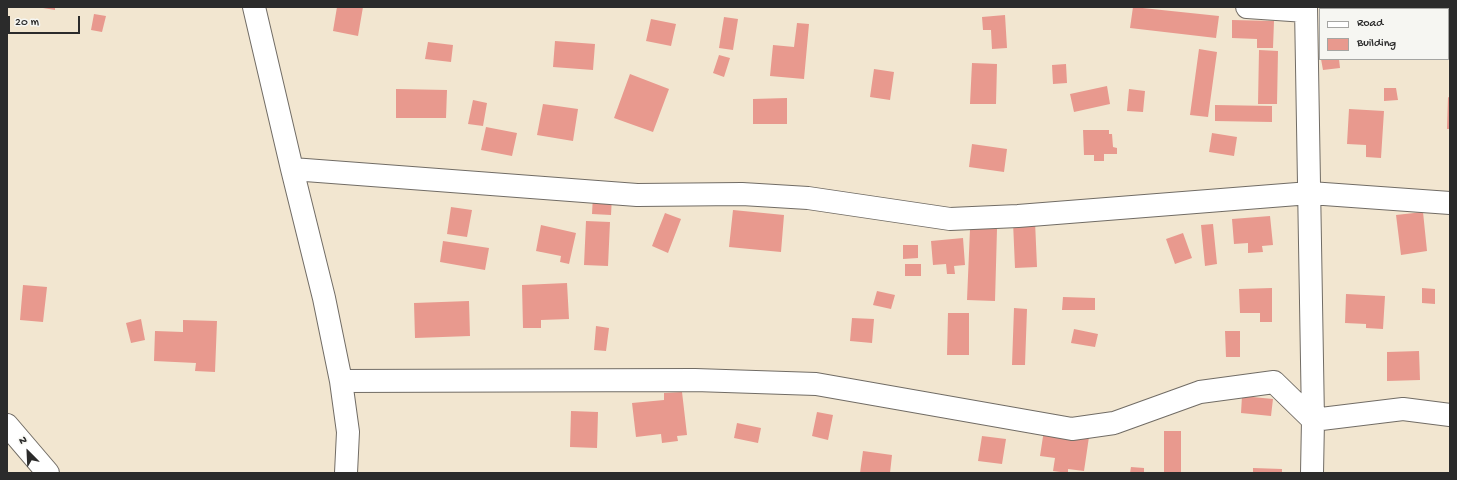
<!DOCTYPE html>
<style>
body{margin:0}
#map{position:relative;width:1457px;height:480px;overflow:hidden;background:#f2e6d0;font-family:"Gochi Hand",sans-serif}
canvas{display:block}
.frame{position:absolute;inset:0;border:8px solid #2b2b2b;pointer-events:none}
.legend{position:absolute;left:1319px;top:8px;width:130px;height:52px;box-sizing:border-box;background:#f6f6f2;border:1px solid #a5a5a2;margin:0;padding:5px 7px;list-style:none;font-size:12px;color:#2b2b2b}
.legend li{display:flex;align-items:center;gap:8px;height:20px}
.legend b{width:20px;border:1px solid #a5a5a2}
.north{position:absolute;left:8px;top:432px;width:40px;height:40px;-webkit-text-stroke:3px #f6f6f2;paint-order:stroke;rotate:336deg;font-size:11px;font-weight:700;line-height:16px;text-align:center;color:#2b2b2b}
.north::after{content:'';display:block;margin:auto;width:14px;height:18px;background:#2b2b2b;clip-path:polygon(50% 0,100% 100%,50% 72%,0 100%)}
.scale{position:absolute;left:8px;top:16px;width:72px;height:18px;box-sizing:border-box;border:2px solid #2b2b2b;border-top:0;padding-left:5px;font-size:12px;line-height:14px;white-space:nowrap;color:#2b2b2b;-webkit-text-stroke:3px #f6f6f2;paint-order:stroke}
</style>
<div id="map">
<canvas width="1457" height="480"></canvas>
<div class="frame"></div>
<ul class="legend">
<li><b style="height:5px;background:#fff"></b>Road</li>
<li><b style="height:11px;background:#e8998e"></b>Building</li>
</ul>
<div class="north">N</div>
<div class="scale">20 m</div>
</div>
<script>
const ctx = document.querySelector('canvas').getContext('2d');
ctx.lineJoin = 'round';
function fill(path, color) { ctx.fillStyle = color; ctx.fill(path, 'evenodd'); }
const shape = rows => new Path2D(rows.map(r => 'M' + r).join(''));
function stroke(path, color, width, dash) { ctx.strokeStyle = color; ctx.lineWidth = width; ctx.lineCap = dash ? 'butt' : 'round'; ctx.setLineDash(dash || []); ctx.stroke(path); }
fill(shape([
 [37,7,55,7,55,10],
 [337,7,363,7,358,36,333,31],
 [1133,7,1219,16,1216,38,1130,28],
 [1339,7,1365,7,1365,9,1339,9],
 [94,14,106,16,102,32,91,30],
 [1005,15,1007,48,992,49,991,30,983,30,982,17],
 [724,17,738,19,733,50,719,48],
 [651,19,676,24,671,46,646,41],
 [1232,20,1274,21,1273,48,1257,48,1257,39,1232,38],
 [797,23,809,24,804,79,770,76,773,45,794,47],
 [555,41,595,44,593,70,553,67],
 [428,42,453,45,451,62,425,59],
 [1199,49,1217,52,1208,117,1190,115],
 [1259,50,1278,51,1277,104,1258,104],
 [719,55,730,58,724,77,713,73],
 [1321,59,1339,59,1340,68,1323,70],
 [972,63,997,64,996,104,970,104],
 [1066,64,1067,83,1053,84,1052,65],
 [874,69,894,72,890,100,870,97],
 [630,74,669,89,653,132,614,118],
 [1107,86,1110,104,1074,112,1070,94],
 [1384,88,1396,88,1398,100,1384,101],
 [396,89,447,90,446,118,396,118],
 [1129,89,1145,91,1143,112,1127,111],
 [1448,97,1450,98,1450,129,1447,129],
 [787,98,787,124,753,124,753,99],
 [473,100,487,103,483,126,468,124],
 [543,104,578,109,573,141,537,135],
 [1215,105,1272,106,1272,122,1215,121],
 [1349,109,1384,111,1381,158,1366,157,1366,145,1347,144],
 [486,127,517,133,512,156,481,150],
 [1083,130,1109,130,1109,134,1112,134,1113,147,1117,148,1117,154,1104,154,1104,161,1094,161,1094,155,1084,155],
 [1212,133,1237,137,1234,156,1209,152],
 [972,144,1007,149,1004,172,969,167],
 [593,195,612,196,611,215,592,214],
 [451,207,472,210,467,237,447,234],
 [733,210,784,215,781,252,729,247],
 [1423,212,1427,251,1401,255,1396,215],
 [665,213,681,219,668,253,652,246],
 [1270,216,1273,245,1262,246,1263,252,1248,253,1248,243,1234,244,1232,219],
 [586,221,610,222,608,266,584,265],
 [1035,221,1037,267,1015,268,1013,222],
 [1213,224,1217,264,1205,266,1201,225],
 [541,225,576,233,569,264,560,262,561,256,536,251],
 [970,229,997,229,995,301,967,300],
 [1183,233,1192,258,1175,264,1166,239],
 [963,238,965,265,954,266,955,274,947,274,946,264,933,265,931,241],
 [443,241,489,248,485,270,440,262],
 [903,245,918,245,918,258,903,259],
 [905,264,921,264,921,276,905,276],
 [567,283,569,319,541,320,541,328,523,328,522,285],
 [23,285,47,287,43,322,20,320],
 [1272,288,1272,322,1260,322,1260,313,1240,313,1239,289],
 [1422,288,1435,289,1435,304,1422,303],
 [877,291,895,295,891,309,873,305],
 [1346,294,1385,296,1383,329,1366,328,1366,324,1345,323],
 [1063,297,1095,298,1095,310,1062,310],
 [469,301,470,336,415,338,414,303],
 [1014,308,1027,309,1025,365,1012,365],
 [948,313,969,313,969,355,947,355],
 [852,318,874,319,872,343,850,341],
 [141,319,145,340,131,343,126,323],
 [183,320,217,321,215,372,195,371,196,363,154,361,155,331,183,332],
 [596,326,609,328,606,351,594,350],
 [1074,329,1098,334,1095,347,1071,343],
 [1225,331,1240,331,1240,357,1226,357],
 [1419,351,1420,380,1387,381,1387,352],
 [682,392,687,435,677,436,678,441,662,443,661,434,636,437,632,403,664,400,664,393],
 [1242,396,1273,399,1271,416,1241,413],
 [571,411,598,412,597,448,570,447],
 [817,412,833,415,828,440,812,436],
 [737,423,761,428,758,443,734,438],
 [1044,430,1089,437,1084,471,1068,469,1068,473,1053,471,1055,458,1040,456],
 [1164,431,1181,431,1181,473,1164,473],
 [982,436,1006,439,1002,464,978,461],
 [863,451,892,455,890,473,860,473],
 [1131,467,1144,468,1144,473,1130,473],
 [1253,468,1282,469,1282,473,1253,473]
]), '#e8998e');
const street = shape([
 [254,7,292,169,324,298,341,381,348,432,346,473],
 [1247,7,1306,11],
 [1306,7,1313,420,1312,473],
 [292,169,637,195,742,194,808,198,950,219,1018,216,1310,193,1450,203],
 [341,381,695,380,816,384,1072,429,1114,423,1200,392,1274,382,1313,420,1403,409,1450,415],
 [7,425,48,473]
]);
stroke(street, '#716c65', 24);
stroke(street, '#fff', 22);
</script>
